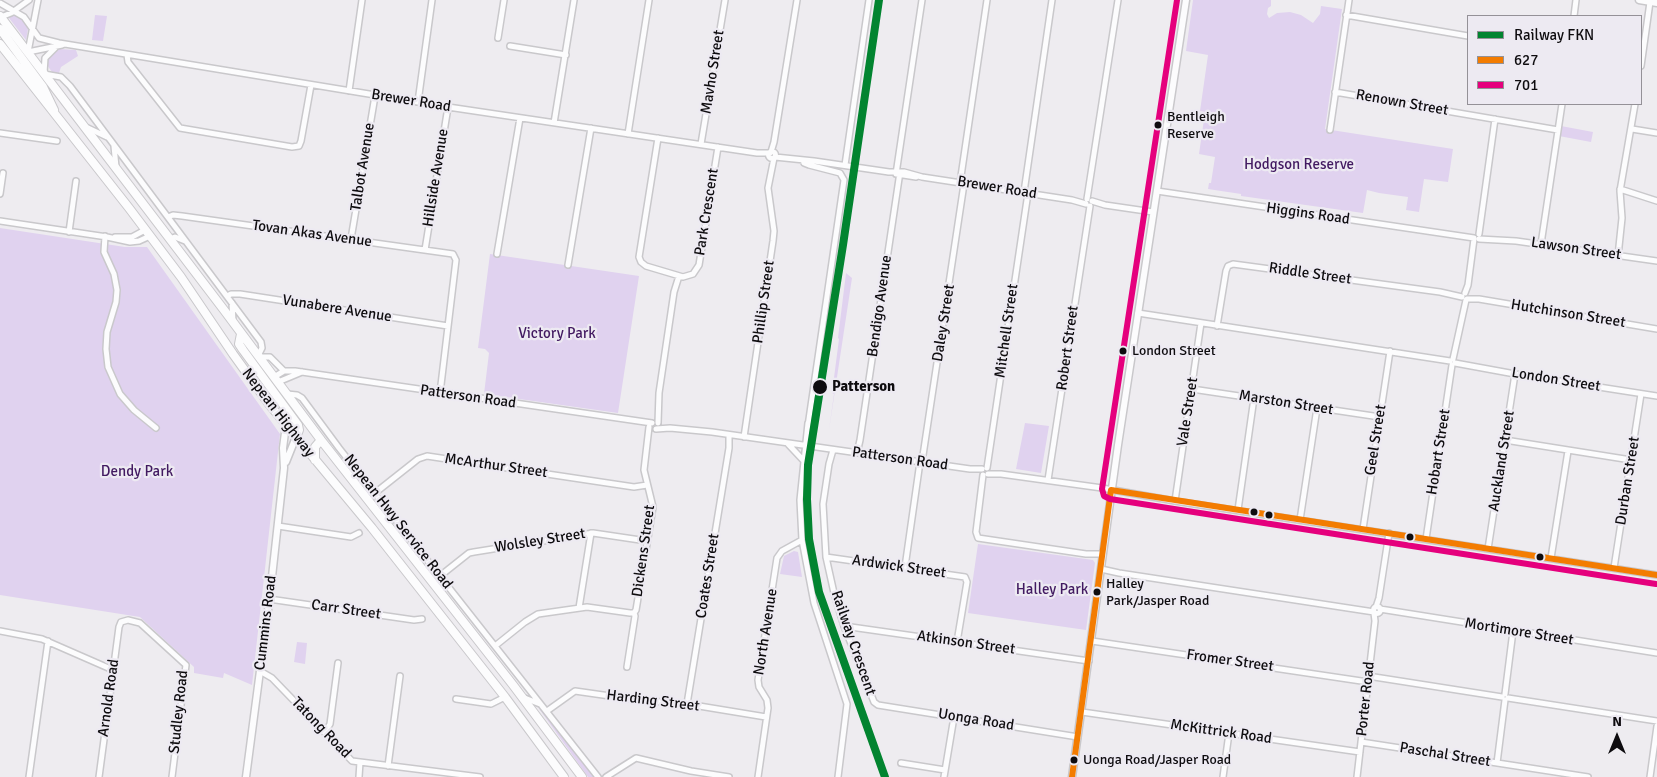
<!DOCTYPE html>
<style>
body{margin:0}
#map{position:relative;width:1657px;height:777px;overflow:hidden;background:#eeecf0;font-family:Signika,sans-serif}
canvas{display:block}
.legend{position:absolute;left:1467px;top:15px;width:175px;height:90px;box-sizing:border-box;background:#edeaf2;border:1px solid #949197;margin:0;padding:6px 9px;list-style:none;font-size:15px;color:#0e0c0f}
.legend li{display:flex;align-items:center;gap:10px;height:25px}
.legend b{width:25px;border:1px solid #949197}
.north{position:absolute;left:1592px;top:712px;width:50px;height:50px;-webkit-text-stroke:4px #edeaf2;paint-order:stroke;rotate:0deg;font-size:14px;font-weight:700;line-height:20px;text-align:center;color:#0e0c0f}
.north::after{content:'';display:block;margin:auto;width:18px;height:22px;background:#0e0c0f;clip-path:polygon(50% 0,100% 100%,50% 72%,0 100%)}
</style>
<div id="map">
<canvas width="1657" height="777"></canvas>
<ul class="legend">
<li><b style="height:6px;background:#028430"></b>Railway FKN</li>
<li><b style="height:6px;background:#f37c01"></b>627</li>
<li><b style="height:6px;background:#e5007d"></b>701</li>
</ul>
<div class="north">N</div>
</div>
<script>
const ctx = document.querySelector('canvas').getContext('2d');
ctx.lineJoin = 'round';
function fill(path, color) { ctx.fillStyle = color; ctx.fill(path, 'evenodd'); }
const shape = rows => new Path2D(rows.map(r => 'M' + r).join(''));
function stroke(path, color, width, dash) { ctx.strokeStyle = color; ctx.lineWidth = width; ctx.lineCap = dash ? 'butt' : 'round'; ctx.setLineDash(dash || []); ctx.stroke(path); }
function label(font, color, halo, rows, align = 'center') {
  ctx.font = font + ' Signika,sans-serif'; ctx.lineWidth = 4.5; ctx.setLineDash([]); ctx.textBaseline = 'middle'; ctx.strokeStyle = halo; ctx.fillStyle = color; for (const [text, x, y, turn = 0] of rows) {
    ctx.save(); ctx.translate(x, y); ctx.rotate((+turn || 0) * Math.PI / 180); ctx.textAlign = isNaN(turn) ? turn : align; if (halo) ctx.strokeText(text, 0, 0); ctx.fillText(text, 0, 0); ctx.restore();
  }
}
fill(shape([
 [1193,0,1271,0,1271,6,1268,8,1267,14,1269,18,1277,13,1290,12,1301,15,1313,23,1320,14,1321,6,1342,9,1325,129,1453,149,1448,182,1424,179,1419,212,1406,210,1408,197,1379,193,1367,190,1363,213,1241,196,1241,194,1208,189,1209,183,1211,183,1215,157,1199,154,1205,112,1200,111,1208,55,1186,51],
 [95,15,107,16,103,41,92,40],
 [12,16,17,16,25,22,28,29,26,40,9,18],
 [60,49,76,50,78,56,61,67,59,73,57,74,52,72,47,65,46,62,48,58,55,51],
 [1561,126,1593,132,1591,142,1559,136],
 [0,228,125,247,147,247,280,434,252,685,224,673,223,678,194,673,194,667,140,617,0,595],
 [490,254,639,276,618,413,484,394,489,353,485,349,478,348],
 [846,273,852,278,829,430,834,394,832,393,839,339,838,338],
 [1025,423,1049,426,1041,473,1016,469],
 [978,544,1093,560,1095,563,1086,630,968,613],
 [794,551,798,552,802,577,780,574,784,556],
 [297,642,307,643,305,664,294,662],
 [535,703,539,707,594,777,588,777]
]), '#e0d2ef');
const minor = shape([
 [0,3,24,17,39,38,59,43,448,107,757,153,770,153],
 [1346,15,1468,36],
 [1574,16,1576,0],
 [1,17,11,13,29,0],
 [498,38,504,0],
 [510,46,566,55],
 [28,52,38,0],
 [28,52,62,45],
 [127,55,128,62,180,128,292,147,299,146,301,141,311,85],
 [1641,66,1650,2],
 [44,73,45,58,55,48],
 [44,74,61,77,70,86,261,342,262,348,258,356],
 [349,91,362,0],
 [1335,92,1558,130],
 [418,102,432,0],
 [554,123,574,0],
 [88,128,107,137],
 [1632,129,1657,133],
 [1330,130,1349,0],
 [0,133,57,141],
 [628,134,649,0],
 [658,138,639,257,641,262,646,266,683,277,693,274,699,265,718,147],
 [701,144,725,0],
 [114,146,116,167],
 '768.5 155a3.5 3.5 0 1 1 7 0a3.5 3.5 0 1 1-7 0Z',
 [771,152,774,142,797,0],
 [775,157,814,161,889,172],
 [803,160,804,163,809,165,840,173,844,180,808,426],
 [845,165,869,0],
 [888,172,904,172,922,177,1072,200,1086,204],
 [896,174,922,0],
 [897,174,916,177],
 [960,183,987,0],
 [1620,189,1657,201],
 [1157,191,1474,238],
 [1024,192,1052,0],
 [0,194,3,173],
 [1087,199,1118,0],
 [1092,201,1105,205,1153,212],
 [168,217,173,215,182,216,453,254,456,260,440,393],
 [0,221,107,237,130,242,139,241,150,236],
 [69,232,76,181],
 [1479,234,1495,119],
 [105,236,104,252,114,274,117,290,116,302,107,332,106,349,108,367,120,394,134,410,156,428],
 [115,237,132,237,145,230],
 [170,239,175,237,185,241],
 [351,239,375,96],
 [1479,239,1516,241,1657,261],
 [1541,244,1562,104],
 [425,250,448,107],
 [497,254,520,118],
 [1618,256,1622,218,1620,191,1635,104],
 [568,265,591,128],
 [1465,293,1468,285,1474,239],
 [227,296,231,294,240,294,448,326],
 [1467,299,1479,299,1657,329],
 [232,303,233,322],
 [1138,313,1450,361],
 [1217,326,1226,271,1228,266,1233,264,1440,292,1462,297],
 [259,357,270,357,284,371],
 [1453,359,1466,300],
 [1455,363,1515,374,1657,396],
 [274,377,284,371,295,371,652,423],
 [278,382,302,372],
 [1192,389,1380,417],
 [287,394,297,395,302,398,339,448,598,777],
 [658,423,659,393,674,292,679,276],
 [808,423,800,500,802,540,814,603,847,704,838,777],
 [656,429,670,428,712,432,970,469,982,469],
 [744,437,773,241,774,231,768,188,774,158],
 [1505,440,1631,460],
 [788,444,803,460],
 [833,450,829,464,823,504,826,557,834,593,844,626,874,702,878,705,1078,737],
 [857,453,860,440,900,172],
 [922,462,964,184],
 [987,468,1028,193],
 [988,474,1001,474,1102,488,1175,501,1657,575],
 [983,475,976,532,978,538,1086,554,1103,554],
 [1048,480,1090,206],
 [375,493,418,459,427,456,634,487,647,485],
 [1175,501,1201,323],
 [1238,510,1254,398],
 [1300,520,1317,408],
 [278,526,351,537,359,533],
 [1363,529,1390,351],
 [1426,539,1452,365],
 [1488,549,1515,374],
 [826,557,965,577,967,582,957,642],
 [1551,558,1568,451],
 [905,567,920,462],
 [1614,568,1641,394],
 [1101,569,1119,573,1374,612],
 [440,576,469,553,474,552,593,533,647,541],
 [269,599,414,620,422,619],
 '1373.5 610a3.5 3.5 0 1 1 7 0a3.5 3.5 0 1 1-7 0Z',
 [1376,607,1379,598,1389,533],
 [579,608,591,533],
 [1380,609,1657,653],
 [844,626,1089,661],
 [0,631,42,639,113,670],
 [1092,641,1368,682],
 [495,646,525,622,538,614,587,607,630,613,634,613],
 [627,667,635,616,634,613,636,610,653,507,644,470,649,427],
 [260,671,272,678,352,761,480,777],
 [1368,676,1502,697],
 [1505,694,1513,631],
 [522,697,540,704],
 [1508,698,1657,721],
 [456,699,491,704,505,697],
 [687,704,729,448,729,435],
 [547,711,575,691,638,700,687,704,766,717],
 [1082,712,1360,752],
 [325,732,330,724,338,663],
 [1361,742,1588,777],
 [901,763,945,770],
 [1497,763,1505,700],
 [388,766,400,676],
 [29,777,48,641],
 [99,777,119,627,121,622,128,620,140,623,186,665,172,777],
 [359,777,360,762],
 [606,777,636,758,691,771,729,777],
 [758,777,768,708,767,700,759,687,758,680,777,558,782,551,802,540],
 [944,777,954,717],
 [1223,777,1229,733],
 [1357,777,1375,621,1374,613],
 [1650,777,1657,726]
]);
const major = shape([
 [1639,0,1657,3],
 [286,462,296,437],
 [246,777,270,595,284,468,283,448,286,425],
 [1072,777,1118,445,1186,0]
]);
const highway = shape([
 [0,16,224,310,321,440,513,685,582,777],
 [0,29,43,87,54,110],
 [0,44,129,208,181,277,233,354,269,404,372,528,505,697,564,777],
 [241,334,239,344,243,350,298,425,299,430,296,437],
 [315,460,315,447,321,440]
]);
stroke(minor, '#c9c8cb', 8);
stroke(major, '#c9c8cb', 9);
stroke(highway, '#c9c8cb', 10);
stroke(minor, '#fcfcfd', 5);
stroke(major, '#fcfcfd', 6);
stroke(highway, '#fcfcfd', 8);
stroke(shape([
 [1111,490,1657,575],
 [1072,777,1111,490]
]), '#f37c01', 6);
stroke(shape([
 [1177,0,1102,489,1104,496,1110,499,1656,584]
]), '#e5007d', 6);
stroke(shape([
 [879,0,843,245,808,465,807,499,809,539,819,592,885,777]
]), '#028430', 8);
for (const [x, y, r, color] of [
 [1158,125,4.5,"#0e0c0f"],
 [1123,351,4.5,"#0e0c0f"],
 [820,387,8,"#0e0c0f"],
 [1254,512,4.5,"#0e0c0f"],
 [1269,515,4.5,"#0e0c0f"],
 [1410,537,4.5,"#0e0c0f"],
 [1540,557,4.5,"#0e0c0f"],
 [1097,592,4.5,"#0e0c0f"],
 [1074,760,4.5,"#0e0c0f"]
]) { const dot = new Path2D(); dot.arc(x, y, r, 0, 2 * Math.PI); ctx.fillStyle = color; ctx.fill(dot); stroke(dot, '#edeaf2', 2); }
label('14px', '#0e0c0f', '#edeaf2', [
 ["Bentleigh",1167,117],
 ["Reserve",1167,134],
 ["London Street",1132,351],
 ["Halley",1106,584],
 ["Park/Jasper Road",1106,601],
 ["Uonga Road/Jasper Road",1083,760]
], 'left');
label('15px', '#0e0c0f', '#edeaf2', [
 ["Mavho Street",713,72,-81],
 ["Brewer Road",411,101,9],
 ["Renown Street",1402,103,10],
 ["Talbot Avenue",363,167,-81],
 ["Hillside Avenue",436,178,-81],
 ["Brewer Road",997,188,9],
 ["Park Crescent",707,212,-81],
 ["Higgins Road",1308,214,8],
 ["Tovan Akas Avenue",312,234,8],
 ["Lawson Street",1576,249,8],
 ["Riddle Street",1310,274,8],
 ["Phillip Street",764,302,-82],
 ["Bendigo Avenue",880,306,-82],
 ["Vunabere Avenue",337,309,9],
 ["Hutchinson Street",1568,314,9],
 ["Daley Street",944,323,-81],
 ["Mitchell Street",1007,331,-82],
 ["Robert Street",1068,348,-82],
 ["London Street",1556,380,9],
 ["Patterson Road",468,397,8],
 ["Marston Street",1286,403,9],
 ["Vale Street",1188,412,-81],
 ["Nepean Highway",278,413,52],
 ["Geel Street",1376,440,-81],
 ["Hobart Street",1439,452,-81],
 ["Patterson Road",900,459,8],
 ["Auckland Street",1502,461,-81],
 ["McArthur Street",496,466,8],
 ["Durban Street",1628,481,-81],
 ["Nepean Hwy Service Road",398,522,52],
 ["Wolsley Street",540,541,-9],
 ["Dickens Street",644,551,-82],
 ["Ardwick Street",899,567,8],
 ["Coates Street",708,576,-81],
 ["Carr Street",346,610,8],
 ["Cummins Road",266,623,-83],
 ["North Avenue",766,632,-81],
 ["Mortimore Street",1519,632,9],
 ["Railway Crescent",853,643,71],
 ["Atkinson Street",966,643,8],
 ["Fromer Street",1230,661,8],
 ["Arnold Road",109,698,-82],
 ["Porter Road",1366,699,-84],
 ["Harding Street",653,701,7],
 ["Studley Road",179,712,-84],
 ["Uonga Road",976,720,9],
 ["Tatong Road",321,728,46],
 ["McKittrick Road",1221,732,8],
 ["Paschal Street",1445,755,9]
]);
label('15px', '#421a61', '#edeaf2', [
 ["Hodgson Reserve",1299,165],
 ["Victory Park",557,334],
 ["Dendy Park",137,472],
 ["Halley Park",1052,590]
]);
label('bold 15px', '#0e0c0f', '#edeaf2', [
 ["Patterson",832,387]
], 'left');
</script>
